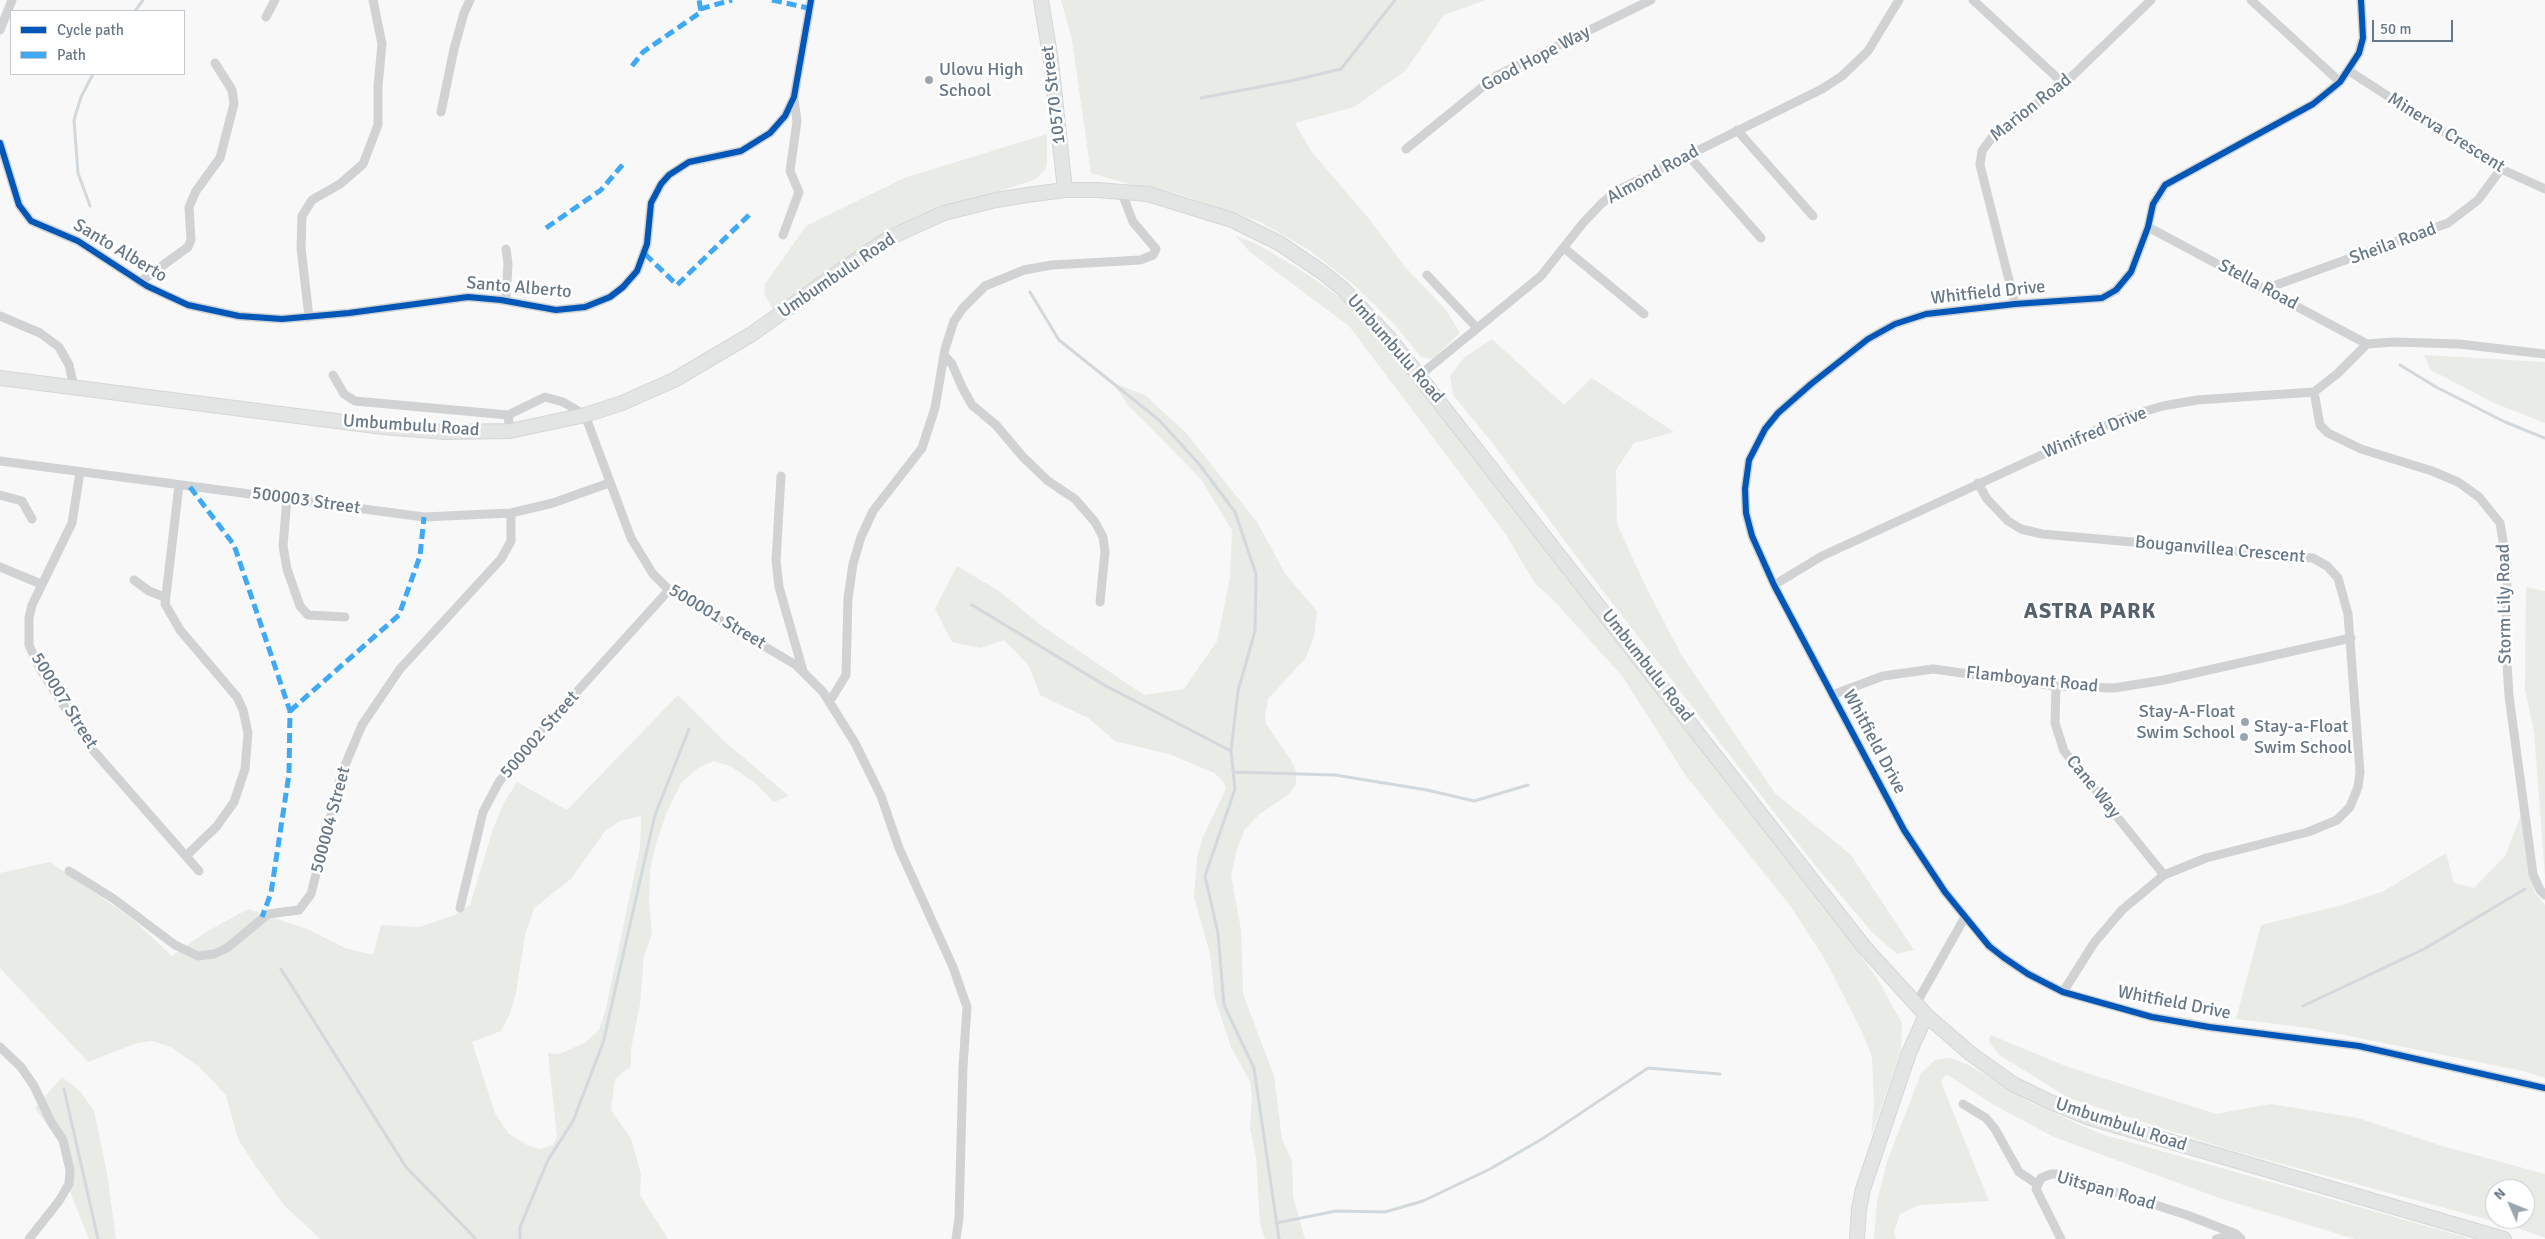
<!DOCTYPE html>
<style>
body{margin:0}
#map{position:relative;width:2545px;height:1239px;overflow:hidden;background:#f8f8f8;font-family:Signika,sans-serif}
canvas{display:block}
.legend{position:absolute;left:10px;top:10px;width:175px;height:65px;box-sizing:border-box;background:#fff;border:1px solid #c2c9d0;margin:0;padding:6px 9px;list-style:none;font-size:15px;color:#677889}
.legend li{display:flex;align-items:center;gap:10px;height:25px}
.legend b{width:25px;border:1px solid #c2c9d0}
.north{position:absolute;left:2485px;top:1179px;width:50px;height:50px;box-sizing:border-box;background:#fff;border:1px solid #c2c9d0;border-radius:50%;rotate:314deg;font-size:14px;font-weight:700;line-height:20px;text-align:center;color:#677889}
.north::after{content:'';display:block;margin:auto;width:18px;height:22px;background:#9aa5b0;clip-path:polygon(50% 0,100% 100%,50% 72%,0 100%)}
.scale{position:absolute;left:2372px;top:20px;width:81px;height:22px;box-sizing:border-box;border:2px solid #677889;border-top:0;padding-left:6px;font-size:15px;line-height:18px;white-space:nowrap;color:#677889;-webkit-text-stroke:4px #fff;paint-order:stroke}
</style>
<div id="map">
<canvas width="2545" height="1239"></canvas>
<ul class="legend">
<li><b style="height:6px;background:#0057b8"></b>Cycle path</li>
<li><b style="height:6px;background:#3fa9f5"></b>Path</li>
</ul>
<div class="north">N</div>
<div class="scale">50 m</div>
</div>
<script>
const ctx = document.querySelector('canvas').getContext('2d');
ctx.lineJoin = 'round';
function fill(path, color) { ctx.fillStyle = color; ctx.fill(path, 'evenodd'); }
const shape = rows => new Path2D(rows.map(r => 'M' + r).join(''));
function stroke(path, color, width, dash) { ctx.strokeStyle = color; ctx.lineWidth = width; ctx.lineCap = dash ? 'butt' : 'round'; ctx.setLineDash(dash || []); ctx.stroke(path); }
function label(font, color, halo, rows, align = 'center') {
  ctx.font = font + ' Signika,sans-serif'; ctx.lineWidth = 5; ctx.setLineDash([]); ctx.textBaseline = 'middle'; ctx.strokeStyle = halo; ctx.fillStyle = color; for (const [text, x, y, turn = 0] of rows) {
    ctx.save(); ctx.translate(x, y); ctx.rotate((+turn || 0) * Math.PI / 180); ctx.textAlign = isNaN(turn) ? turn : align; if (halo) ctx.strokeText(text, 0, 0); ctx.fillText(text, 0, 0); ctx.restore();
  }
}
fill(shape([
 [1061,0,1486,0,1444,15,1405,71,1354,107,1295,123,1311,151,1370,220,1405,267,1446,310,1460,333,1433,359,1421,357,1395,325,1354,285,1309,250,1260,222,1179,194,1125,183,1091,173,1072,40],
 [1047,134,1047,164,1045,170,1034,180,953,206,780,309,773,310,764,293,765,284,806,226,904,178],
 [1236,236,1257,244,1304,272,1346,302,1382,338,1852,943,1878,980,1902,1023,1901,1051,1871,1136,1874,1106,1872,1057,1862,1032,1826,961,1789,904,1686,776,1623,677,1557,604,1534,582,1505,533,1349,326,1250,252],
 [1492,339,1564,405,1592,378,1674,432,1634,443,1616,470,1617,524,1647,589,1682,656,1775,793,1851,855,1914,950,1897,954,1871,931,1814,864,1579,560,1494,445,1453,395,1450,376,1464,358],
 [2424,355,2545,362,2545,423,2494,403,2431,370],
 [1113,383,1145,395,1187,434,1257,522,1286,575,1317,611,1314,637,1305,659,1268,699,1265,716,1266,724,1292,762,1296,771,1296,785,1288,795,1261,813,1245,829,1237,849,1231,875,1241,930,1243,994,1274,1076,1282,1139,1292,1161,1293,1196,1305,1239,1265,1239,1260,1223,1256,1157,1250,1128,1252,1097,1250,1082,1231,1047,1215,999,1210,954,1194,897,1197,858,1202,839,1224,793,1226,787,1222,780,1214,773,1172,755,1115,741,1088,718,1040,695,1029,666,1004,640,981,648,952,642,935,609,957,566,999,591,1042,626,1144,695,1184,689,1217,641,1230,578,1232,530,1200,478,1127,404],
 [2526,587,2545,591,2545,876,2534,732,2525,689],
 [678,695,725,742,789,796,774,802,755,783,732,767,714,761,698,768,681,783,667,812,656,844,650,870,649,902,652,934,644,956,640,1004,631,1049,631,1066,615,1079,611,1110,631,1139,641,1174,640,1195,668,1239,320,1239,284,1205,256,1167,238,1139,226,1095,199,1067,171,1047,152,1041,137,1043,88,1062,0,968,0,873,50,862,130,917,172,956,206,932,248,909,307,929,345,948,373,955,381,925,419,927,455,915,470,905,493,829,504,803,517,782,567,810],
 [641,816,640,847,606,1008,599,1030,586,1042,560,1054,548,1053,557,1137,553,1145,540,1149,527,1145,508,1133,495,1113,472,1042,501,1031,509,1016,516,993,525,935,534,908,571,879,605,831,620,821],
 [2521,815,2527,865,2535,893,2545,905,2545,1078,2523,1071,2309,1028,2236,1019,2261,925,2339,906,2384,891,2446,853,2454,883,2474,888,2505,856],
 [1991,1035,2068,1067,2216,1114,2270,1104,2358,1118,2439,1145,2545,1174,2545,1238,2515,1227,2227,1149,2069,1098,1999,1055,1988,1040],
 [2495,1189,2525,1189,2525,1219,2495,1219],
 [1950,1058,1969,1065,2029,1102,2101,1134,2472,1239,2355,1239,2219,1198,2054,1137,1994,1105,1946,1074,1941,1082,1989,1201,1919,1205,1900,1214,1894,1231,1896,1239,1874,1239,1877,1201,1887,1162,1921,1073,1935,1060],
 [62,1077,80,1091,94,1111,107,1173,116,1239,89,1239,71,1194,61,1144,35,1108]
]), '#e8ebe6');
stroke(shape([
 [135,11,143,0],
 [1201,98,1290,81,1341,69,1395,0],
 [90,206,78,173,74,120,81,97,93,74],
 [1030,292,1059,340,1159,420,1199,464,1235,512,1256,574,1255,631,1238,691,1231,751,1235,789,1205,876,1218,933,1224,1005,1254,1068,1279,1239],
 [2400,365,2436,387,2505,422,2545,438],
 [972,605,1106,686,1231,751],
 [1233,772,1335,775,1427,790,1474,801,1528,785],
 [281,969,406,1167,476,1239],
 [2303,1006,2424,949,2525,889],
 [64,1089,98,1239],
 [1276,1223,1336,1211,1385,1212,1423,1201,1490,1169,1542,1139,1648,1068,1720,1074],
 [520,1239,520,1227,548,1160,573,1121,603,1043,655,815,689,729]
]), '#d2d8dc', 3);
const secondary = shape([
 [1041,0,1051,61,1065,190],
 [0,378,383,427,445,432,510,431,585,415,622,403,674,380,752,334,840,271,891,237,944,213,996,200,1027,195,1065,190,1097,190,1148,194,1232,220,1279,243,1322,272,1343,289,1390,339,1865,948,1926,1015,1971,1054,2013,1084,2050,1102,2090,1118,2504,1239],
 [1857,1239,1859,1209,1863,1189,1909,1053,1926,1015]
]);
stroke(secondary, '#d5d6d7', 16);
stroke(shape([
 [1973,0,2064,84],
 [2251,0,2340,82],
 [2361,0,2363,38,2359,53,2340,82,2313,104,2165,185,2153,204,2148,227,2131,272,2116,290,2102,298,2015,304,1926,314,1895,324,1868,339,1811,384,1778,413,1765,429,1749,460,1745,489,1746,513,1752,536,1774,585,1904,830,1945,892,1989,946,2003,957,2028,974,2063,992,2152,1017,2209,1027,2359,1046,2545,1088],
 [266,17,275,0],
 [0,30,12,0],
 [2349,71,2501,169,2545,189],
 [441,112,454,49,464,13,470,0],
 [1737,130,1813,216],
 [0,143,19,205,31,221,78,241,147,286,188,305,239,316,282,319,349,313,468,297,501,300,556,310,585,307,610,297,623,287,637,271,647,244,651,203,661,184,669,175,689,162,741,151,770,133,785,116,794,97,811,0],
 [1406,149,1496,76,1651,0],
 [1687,154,1761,238],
 [2148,227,2367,344],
 [783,235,799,192,790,171,797,121,794,99],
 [1564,248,1644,314],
 [1427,275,1477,328],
 [140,282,188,247,191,240,189,207,196,191,220,158,234,104,232,90,215,63],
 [2265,289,2448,223,2478,200,2501,169],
 [506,301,508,263,506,249],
 [2015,304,1980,165,1982,151,1993,136,2064,84,2151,0],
 [0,316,40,333,59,347,69,365,74,387],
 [309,317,301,248,302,216,312,200,340,184,363,164,378,125,378,86,382,44,373,0],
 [944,355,952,364,962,387,972,405,996,425,1023,457,1048,481,1075,499,1095,522,1103,537,1105,552,1100,602],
 [333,375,344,394,355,401,508,415,510,431],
 [1420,375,1541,276,1583,223,1601,204,1618,190,1822,89,1842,76,1868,51,1899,0],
 [2314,392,2320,425,2328,433,2361,449,2432,471,2458,482,2479,497,2500,523,2507,564,2506,647,2509,696,2533,874,2540,890,2545,895],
 [508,415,545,397,563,402,585,415,631,538,653,574,669,590,796,665,823,692,855,743,881,796,899,848,953,967,967,1007,963,1067,959,1218,956,1239],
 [0,461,424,517,511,513,553,503,609,483],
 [80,472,72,523,32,605,29,618,29,645,40,669,92,749,199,871],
 [781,476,776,561,779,587,803,671],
 [1978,483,1987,499,2008,521,2021,529,2042,534,2313,558,2327,566,2338,578,2348,614,2360,772,2358,787,2350,807,2337,820,2308,832,2206,858,2164,875,2122,910,2094,943,2063,992],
 [179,485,165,604,180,630,237,697,243,710,248,733,245,769,234,802,217,826,186,856],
 [0,495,22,501,32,519],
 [287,498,283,546,287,569,300,606,308,615,345,617],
 [0,567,41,584],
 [134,580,149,591,164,597],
 [1774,585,1822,556,2122,418,2163,406,2197,400,2314,392,2337,374,2367,344,2393,342,2459,344,2545,354],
 [2056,686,2055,723,2064,751,2164,875],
 [1832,695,1883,676,1933,669,2056,686,2114,688,2164,680,2351,638],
 [830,701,846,675,848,598,853,564,861,537,873,511,922,448,935,408,945,349,954,321,963,308,985,286,1024,270,1052,265,1140,260,1153,255,1156,249,1133,222,1121,191],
 [69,871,114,899,175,945,198,956,214,954,227,948,268,914,299,910,311,894,341,775,362,725,400,669,501,559,511,541,511,513],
 [460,908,483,812,499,782,525,749,669,590],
 [1916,1004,1965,917],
 [0,1047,21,1067,34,1086,51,1122,63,1140,70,1170,69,1184,59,1201,29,1239],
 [1963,1104,1986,1118,1995,1129,2019,1172,2037,1184],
 [2061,1239,2036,1189,2041,1178,2051,1174,2058,1174,2187,1215,2236,1234],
 [2216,1239,2236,1234,2241,1239]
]), '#d0d2d3', 9);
stroke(secondary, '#e3e4e4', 14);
stroke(shape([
 [772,0,808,8],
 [700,9,732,0],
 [632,66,643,52,701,12,699,0],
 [546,228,601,190,624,163],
 [645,254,677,285,751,213],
 [190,487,234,545,290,711,289,774,271,893,262,917],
 [290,711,399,615,420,556,424,517]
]), '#3fa9f5', 5, [10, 5]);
stroke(shape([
 [2361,0,2363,38,2359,53,2340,82,2313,104,2165,185,2153,204,2148,227,2131,272,2116,290,2102,298,2015,304,1926,314,1895,324,1868,339,1811,384,1778,413,1765,429,1749,460,1745,489,1746,513,1752,536,1774,585,1904,830,1945,892,1989,946,2003,957,2028,974,2063,992,2152,1017,2209,1027,2359,1046,2545,1088],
 [0,143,19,205,31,221,78,241,147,286,188,305,239,316,282,319,349,313,468,297,501,300,556,310,585,307,610,297,623,287,637,271,647,244,651,203,661,184,669,175,689,162,741,151,770,133,785,116,794,97,811,0]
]), '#0057b8', 6);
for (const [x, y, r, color] of [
 [929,80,5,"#9aa5b0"],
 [2245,722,5,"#9aa5b0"],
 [2244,737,5,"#9aa5b0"]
]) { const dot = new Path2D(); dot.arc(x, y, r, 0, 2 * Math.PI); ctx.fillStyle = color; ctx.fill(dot); stroke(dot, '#fff', 2); }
label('18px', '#677889', '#fff', [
 ["Good Hope Way",1536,59,-28],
 ["10570 Street",1054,95,-97],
 ["Marion Road",2031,108,-38],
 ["Minerva Crescent",2446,133,32],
 ["Almond Road",1653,175,-29],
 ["Sheila Road",2393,244,-20],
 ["Santo Alberto",120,251,31],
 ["Umbumbulu Road",837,276,-34],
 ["Stella Road",2258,285,28],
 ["Santo Alberto",519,288,5],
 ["Whitfield Drive",1988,293,-6],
 ["Umbumbulu Road",1395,349,49],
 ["Umbumbulu Road",411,426,4],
 ["Winifred Drive",2095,433,-22],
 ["500003 Street",306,501,8],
 ["Bouganvillea Crescent",2220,550,5],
 ["Storm Lily Road",2505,604,-91],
 ["500001 Street",717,617,31],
 ["Umbumbulu Road",1647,666,52],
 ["Flamboyant Road",2032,680,6],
 ["500007 Street",64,701,58],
 ["500002 Street",540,735,-49],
 ["Whitfield Drive",1874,742,62],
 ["Cane Way",2093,787,51],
 ["500004 Street",331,820,-75],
 ["Whitfield Drive",2174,1003,11],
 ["Umbumbulu Road",2121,1125,18],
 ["Uitspan Road",2106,1191,16]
]);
label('18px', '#677889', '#fff', [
 ["Ulovu High",939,70],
 ["School",939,91],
 ["Stay-A-Float",2235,712,"right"],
 ["Swim School",2235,733,"right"],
 ["Stay-a-Float",2254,727],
 ["Swim School",2254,748]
], 'left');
ctx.letterSpacing = '1px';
label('bold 22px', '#55626e', '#fff', [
 ["ASTRA PARK",2090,612]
]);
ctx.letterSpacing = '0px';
</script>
